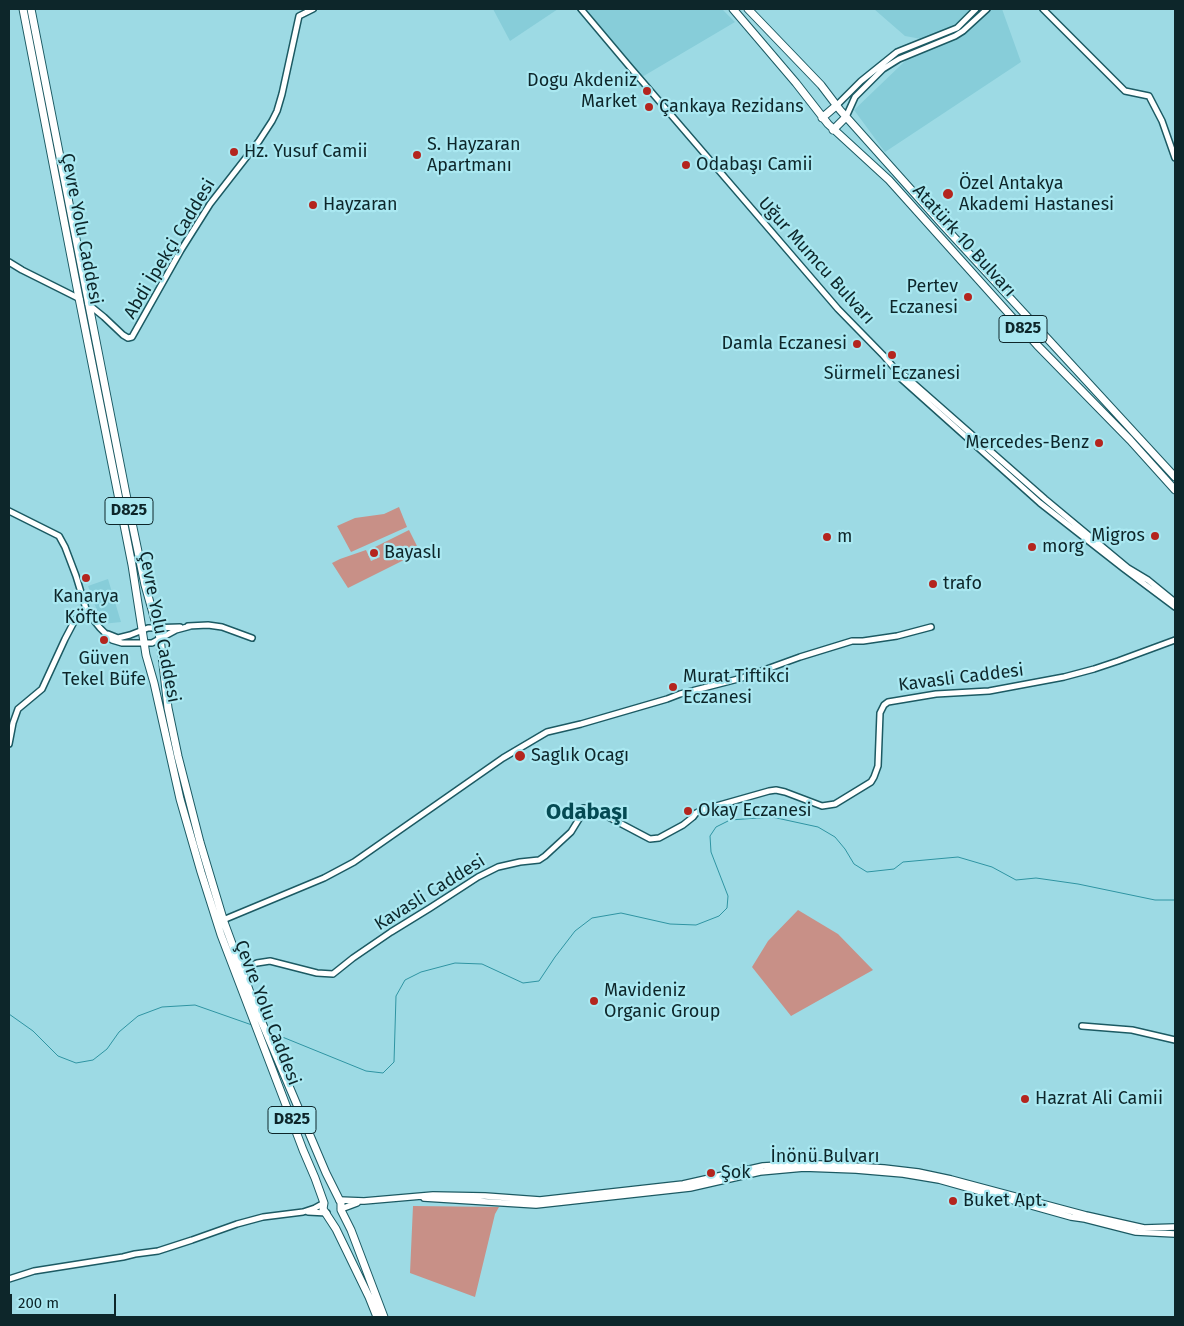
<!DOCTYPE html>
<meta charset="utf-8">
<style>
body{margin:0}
#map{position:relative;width:1184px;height:1326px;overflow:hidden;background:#9ddae4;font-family:"Fira Sans",sans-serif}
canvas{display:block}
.frame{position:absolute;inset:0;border:10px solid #0d262a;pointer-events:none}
.scale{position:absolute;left:10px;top:1294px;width:106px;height:22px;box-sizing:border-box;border:2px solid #0d262a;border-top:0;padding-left:6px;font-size:15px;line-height:18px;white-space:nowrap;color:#0d262a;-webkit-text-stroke:4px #aae8f1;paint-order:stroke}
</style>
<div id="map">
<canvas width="1184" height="1326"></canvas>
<div class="frame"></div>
<div class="scale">200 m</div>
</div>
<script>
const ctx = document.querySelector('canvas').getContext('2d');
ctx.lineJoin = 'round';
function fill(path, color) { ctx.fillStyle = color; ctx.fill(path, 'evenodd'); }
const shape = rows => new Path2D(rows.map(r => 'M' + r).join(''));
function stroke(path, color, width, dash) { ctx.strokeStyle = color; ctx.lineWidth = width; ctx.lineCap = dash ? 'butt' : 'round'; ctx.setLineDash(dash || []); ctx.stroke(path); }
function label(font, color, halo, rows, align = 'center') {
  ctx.font = font + ' "Fira Sans",sans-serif'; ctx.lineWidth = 4.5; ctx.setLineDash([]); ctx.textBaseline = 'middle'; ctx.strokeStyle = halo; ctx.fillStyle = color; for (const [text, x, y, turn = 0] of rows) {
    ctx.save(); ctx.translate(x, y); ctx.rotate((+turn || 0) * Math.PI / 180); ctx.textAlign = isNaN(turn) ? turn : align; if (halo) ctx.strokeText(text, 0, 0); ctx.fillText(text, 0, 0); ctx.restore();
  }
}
fill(shape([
 [493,9,558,9,510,41],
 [586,9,722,9,735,22,642,77],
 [874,9,1002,9,1021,62,885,152,854,110,927,40,905,36],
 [108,579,121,622,102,624,88,586]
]), '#87cdd9');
fill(shape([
 [399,507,407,527,351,552,337,526,355,518,384,514],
 [409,530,420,552,348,588,332,563,340,559,366,550,371,561,380,557,375,547],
 [798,910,838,934,873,970,791,1016,752,967,768,941],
 [413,1206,499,1207,495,1214,475,1297,410,1273]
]), '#c89087');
stroke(shape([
 [9,1014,33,1031,58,1056,76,1063,93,1060,107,1049,119,1032,138,1016,162,1007,195,1005,252,1025],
 [270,1032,366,1071,383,1073,394,1062,396,996,405,980,421,972,455,963,482,964,523,983,539,981,555,957,575,931,592,918,621,913,670,924,696,925,719,916,727,908,728,896,711,852,710,836,716,827,730,820,772,817,818,827,835,837,845,849,854,864,867,872,894,869,903,862,958,857,992,867,1016,880,1036,878,1078,884,1155,900,1175,900]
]), '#2f94a2', 1);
const tertiary = shape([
 [581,9,629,66,838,309,883,355,896,370,898,376,1040,503,1123,568,1175,607],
 [1043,9,1125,91,1149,96,1162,121,1175,158],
 [837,105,861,81,897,52,957,28,976,9],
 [846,117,855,97,883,69,899,59,955,36,963,31,987,9],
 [9,262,22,270,80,299],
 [88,304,104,317,123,335,128,338,132,337,181,250,210,204,259,141,272,121,277,111,282,94,299,16,313,9],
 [896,370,899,371,904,375,1045,499,1128,568,1148,580,1175,602],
 [9,511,59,536,65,547,76,576,87,612,100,628,112,640,122,643,152,643,176,630,191,626],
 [188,626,208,625,222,627,252,638],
 [108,634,118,638,130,635,148,628,180,627],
 [9,744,13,723,18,709,42,689,65,639,75,620,87,612],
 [223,920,324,878,354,862,503,758,547,732,581,724,667,699,680,694,742,678,800,657,852,641,863,641,897,636,931,627],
 [241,969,257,963,270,961,317,973,333,974,353,958,391,932,430,908,478,877,498,867,520,862,539,860,545,856,571,832,579,819,583,808,586,808,597,811,650,839,659,838,683,825,693,817,696,813,702,810,769,791,776,790,785,792,822,806,835,804,871,782,874,777,878,766,880,713,884,705,888,702,936,694,989,691,1064,677,1094,669,1118,661,1175,640],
 [1082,1026,1132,1030,1175,1040],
 [308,1212,327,1213],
 [9,1279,34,1271,123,1257,135,1254,158,1251,192,1240,237,1224,263,1217,303,1212,315,1208,324,1203]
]);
const secondary = shape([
 [424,1198,536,1205,690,1188,760,1172,804,1168,856,1170,903,1174,939,1180,1071,1217,1085,1219,1136,1232,1175,1234],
 [339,1200,364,1201,433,1195,485,1196,540,1200,683,1184,763,1166,795,1164,820,1164,884,1168,918,1172,951,1179,1086,1215,1144,1228,1175,1227],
 [341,1209,357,1203]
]);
const trunk = shape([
 [23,9,79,298,132,565,146,655,154,683,180,799,201,872,221,935,289,1113,303,1150,315,1178,324,1203,323,1209,336,1229,369,1297,377,1317],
 [31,9,126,494,145,585,160,638,168,708,178,756,200,842,224,922,255,1006,326,1173,341,1203,341,1210,351,1230,384,1317],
 [733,9,796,83,828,124,889,180,1037,345,1130,440,1175,490],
 [748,9,821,85,840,110,941,223,1175,477],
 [822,118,837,105],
 [833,130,846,117]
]);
stroke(tertiary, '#1c5a63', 8);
stroke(secondary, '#1c5a63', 8);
stroke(trunk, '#1c5a63', 9);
stroke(tertiary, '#fff', 5);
stroke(secondary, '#fff', 5.5);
stroke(trunk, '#fff', 7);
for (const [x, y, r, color] of [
 [647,91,5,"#b4251e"],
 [649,107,5,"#b4251e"],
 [234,152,5,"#b4251e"],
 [417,155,5,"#b4251e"],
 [686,165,5,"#b4251e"],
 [948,194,6,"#b4251e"],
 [313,205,5,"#b4251e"],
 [968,297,5,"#b4251e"],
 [857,344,5,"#b4251e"],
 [892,355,5,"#b4251e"],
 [1099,443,5,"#b4251e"],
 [1155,536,5,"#b4251e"],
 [827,537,5,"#b4251e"],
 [1032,547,5,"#b4251e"],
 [374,553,5,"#b4251e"],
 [86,578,5,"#b4251e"],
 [933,584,5,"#b4251e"],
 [104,640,5,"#b4251e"],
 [673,687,5,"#b4251e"],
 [520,756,6,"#b4251e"],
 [688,811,5,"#b4251e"],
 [594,1001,5,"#b4251e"],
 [1025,1099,5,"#b4251e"],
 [711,1173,5,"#b4251e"],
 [953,1201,5,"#b4251e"]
]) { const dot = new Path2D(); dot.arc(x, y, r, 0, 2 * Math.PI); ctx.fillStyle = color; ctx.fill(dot); stroke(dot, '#aae8f1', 2); }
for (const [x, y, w] of [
 [1023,329,48],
 [129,511,48],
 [292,1120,48]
]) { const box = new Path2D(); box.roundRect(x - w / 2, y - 13.5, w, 27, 4); ctx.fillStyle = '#aae8f1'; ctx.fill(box); stroke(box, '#0d262a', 1); }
label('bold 16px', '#0d262a', null, [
 ["D825",1023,329],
 ["D825",129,511],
 ["D825",292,1120]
]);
label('18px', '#0d262a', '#aae8f1', [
 ["Dogu Akdeniz",637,81,"right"],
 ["Market",637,102,"right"],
 ["Çankaya Rezidans",659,107],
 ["S. Hayzaran",427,145],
 ["Apartmanı",427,166],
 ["Hz. Yusuf Camii",244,152],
 ["Odabaşı Camii",696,165],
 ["Özel Antakya",959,184],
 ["Akademi Hastanesi",959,205],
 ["Hayzaran",323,205],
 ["Pertev",958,287,"right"],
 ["Eczanesi",958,308,"right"],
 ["Damla Eczanesi",847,344,"right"],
 ["Sürmeli Eczanesi",892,374,"center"],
 ["Mercedes-Benz",1089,443,"right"],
 ["Migros",1145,536,"right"],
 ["m",837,537],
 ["morg",1042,547],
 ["Bayaslı",384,553],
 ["trafo",943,584],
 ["Kanarya",86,597,"center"],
 ["Köfte",86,618,"center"],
 ["Güven",104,659,"center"],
 ["Tekel Büfe",104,680,"center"],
 ["Murat Tiftikci",683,677],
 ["Eczanesi",683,698],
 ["Saglık Ocagı",531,756],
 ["Okay Eczanesi",698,811],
 ["Mavideniz",604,991],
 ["Organic Group",604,1012],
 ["Hazrat Ali Camii",1035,1099],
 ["Şok",721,1173],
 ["Buket Apt.",963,1201]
], 'left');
label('18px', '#0d262a', '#aae8f1', [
 ["Çevre Yolu Caddesi",81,229,79],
 ["Atatürk 10 Bulvarı",964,241,48],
 ["Abdi İpekçi Caddesi",170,249,-59],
 ["Uğur Mumcu Bulvarı",816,261,48],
 ["Çevre Yolu Caddesi",159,627,79],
 ["Kavasli Caddesi",961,678,-7],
 ["Kavasli Caddesi",430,893,-32],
 ["Çevre Yolu Caddesi",267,1013,69],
 ["İnönü Bulvarı",825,1157]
]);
label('bold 22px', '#044a53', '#aae8f1', [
 ["Odabaşı",587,813]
]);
</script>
